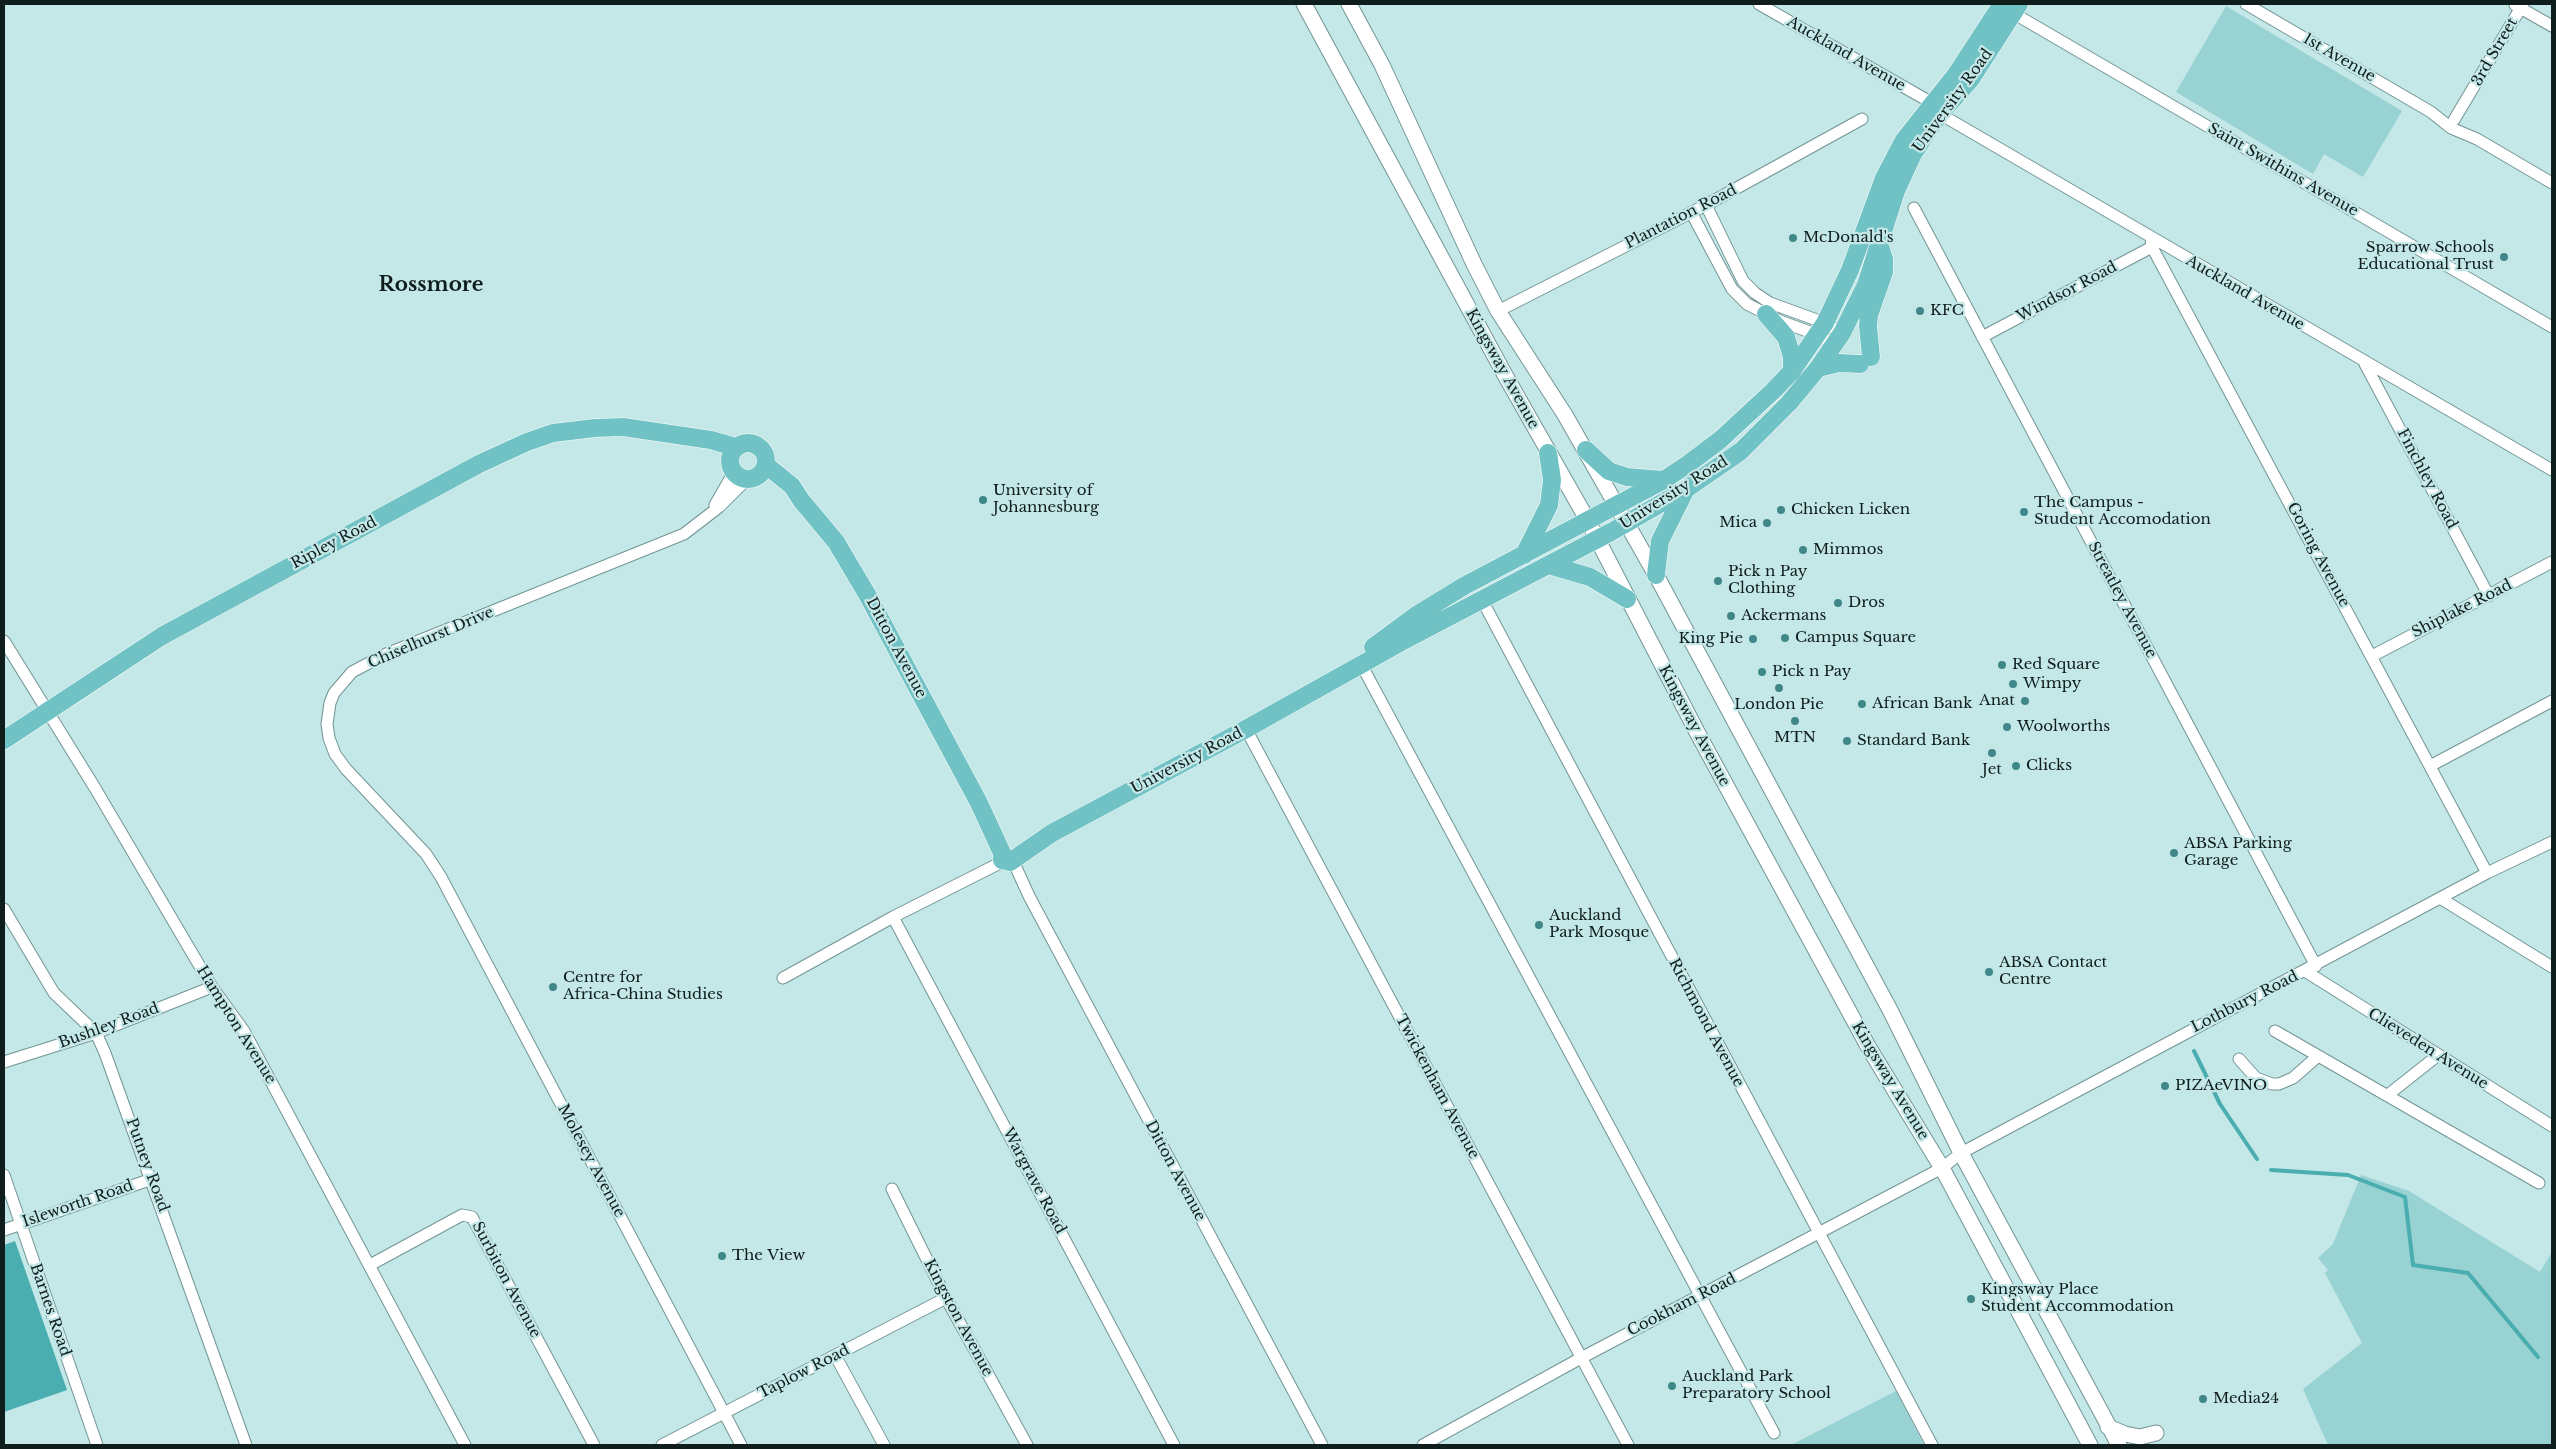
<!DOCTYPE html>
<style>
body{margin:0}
#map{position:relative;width:2556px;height:1449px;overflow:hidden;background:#c4e7e7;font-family:"Libre Baskerville",serif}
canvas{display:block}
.frame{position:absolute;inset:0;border:5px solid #0f1d1d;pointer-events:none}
</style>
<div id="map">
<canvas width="2556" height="1449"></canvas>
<div class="frame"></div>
</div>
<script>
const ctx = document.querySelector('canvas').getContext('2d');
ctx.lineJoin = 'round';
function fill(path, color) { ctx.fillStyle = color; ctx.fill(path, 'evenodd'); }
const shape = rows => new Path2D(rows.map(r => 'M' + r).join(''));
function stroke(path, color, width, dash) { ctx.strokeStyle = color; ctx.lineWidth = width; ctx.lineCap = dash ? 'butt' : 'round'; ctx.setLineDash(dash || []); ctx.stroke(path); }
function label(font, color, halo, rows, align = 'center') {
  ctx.font = font + ' "Libre Baskerville",serif'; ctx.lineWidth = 4.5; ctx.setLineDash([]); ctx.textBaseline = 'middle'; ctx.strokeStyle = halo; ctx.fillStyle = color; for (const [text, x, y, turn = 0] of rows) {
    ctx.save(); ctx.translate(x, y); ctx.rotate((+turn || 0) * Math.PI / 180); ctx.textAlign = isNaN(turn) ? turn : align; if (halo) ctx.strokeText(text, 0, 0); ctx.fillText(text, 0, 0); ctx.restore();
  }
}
fill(shape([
 [2226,6,2402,111,2363,177,2324,154,2313,174,2176,92],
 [2361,1175,2409,1191,2540,1272,2552,1252,2552,1445,2328,1445,2303,1389,2362,1343,2325,1273,2328,1270,2318,1258,2333,1244],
 [1896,1391,1924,1445,1791,1445]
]), '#98d2d2');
fill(shape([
 [15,1241,67,1390,4,1412,4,1245]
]), '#4aadaf');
stroke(shape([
 [2194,1051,2220,1104,2257,1159],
 [2271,1170,2348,1175,2405,1197,2413,1265,2468,1273,2538,1357]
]), '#4aadaf', 4);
const minor = shape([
 [1759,4,1932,103],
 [2246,4,2431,112,2451,128,2477,139,2552,183],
 [2515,5,2552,26],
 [2013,13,2552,327],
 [1940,114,2552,470],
 [2454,120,2523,4],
 [1706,205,1743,281,1755,293,1770,303,1825,323,1842,333],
 [1914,208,2316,966],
 [1691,212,1732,289,1747,304,1780,321,1818,335,1834,345],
 [2151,238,2152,247,2487,873],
 [1498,311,1706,205,1862,119],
 [1982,337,2152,247],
 [2365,364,2489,596],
 [715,505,734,472],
 [1482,600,1932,1445],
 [4,641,95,788,212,987,244,1031,465,1445],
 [2372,656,2552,562],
 [1361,664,1774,1433],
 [1246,729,1628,1445],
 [2430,766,2552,701],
 [1013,861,1029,896,1322,1445],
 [2440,898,2552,967],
 [4,909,54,993,96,1033,105,1053,246,1445],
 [893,917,1174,1445],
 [2305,971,2552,1126],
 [783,978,893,917,1004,861],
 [2275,1031,2539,1183],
 [2239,1059,2256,1078,2272,1084,2279,1084,2293,1078,2318,1056],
 [4,1062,96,1033,212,987],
 [2389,1094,2437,1056],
 [4,1175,97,1445],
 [892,1189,946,1298,1027,1445],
 [4,1230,152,1179],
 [370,1265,462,1215,472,1217,594,1445],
 [836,1357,884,1445],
 [662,1445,946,1298],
 [741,1445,441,877,426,854,346,769,335,754,329,738,327,724,330,703,334,693,352,672,386,654,684,534,719,507,747,479],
 [1423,1445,1581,1358,1942,1168,1961,1153,2487,873,2552,842]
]);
const secondary = shape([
 [1304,4,1505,375,1588,521,1697,732,1869,1048,1942,1168,2090,1445],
 [1349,4,1382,65,1474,264,1498,311,1565,415,1656,575,1890,1010,1961,1153,2119,1445],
 [2108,1427,2125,1434,2140,1437,2156,1433]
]);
const primary = shape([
 [1766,314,1786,337,1792,357,1792,371],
 [1871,357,1868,326,1869,315,1884,272,1884,259,1881,249],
 [1818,368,1839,363,1860,364],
 '730 461a18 18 0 1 1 36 0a18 18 0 1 1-36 0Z',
 [1586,450,1609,471,1627,477,1663,480],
 [766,465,792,486,801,500,836,542,868,596,979,803,1002,853,1002,860,1010,862,1052,833,1246,729,1405,640,1611,532,1686,489,1741,451,1789,403,1818,368,1842,333,1866,285,1896,191,1913,154,1940,114,1971,79,2019,4],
 [1524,555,1549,505,1552,480,1548,453],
 [1549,565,1590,577,1627,599],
 [1656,575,1660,541,1686,489],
 [1373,647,1415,616,1464,586,1664,480,1688,464,1720,440,1774,390,1792,371,1825,323,1850,270,1884,178,1904,140,1957,73,2002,4],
 [4,740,162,636,479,464,527,442,553,433,595,428,623,427,711,440,735,447]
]);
stroke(minor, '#729494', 13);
stroke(secondary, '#729494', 17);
stroke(primary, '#fff', 19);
stroke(minor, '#fff', 11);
stroke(secondary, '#fff', 15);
stroke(primary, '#71c2c4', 18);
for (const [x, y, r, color] of [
 [1793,238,5,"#3f8788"],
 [2504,257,5,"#3f8788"],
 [1920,311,5,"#3f8788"],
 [983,500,5,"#3f8788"],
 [1781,510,5,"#3f8788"],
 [2024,512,5,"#3f8788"],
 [1767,523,5,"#3f8788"],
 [1803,550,5,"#3f8788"],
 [1718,581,5,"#3f8788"],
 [1838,603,5,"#3f8788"],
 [1731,616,5,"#3f8788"],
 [1785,638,5,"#3f8788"],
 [1753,639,5,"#3f8788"],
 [2002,665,5,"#3f8788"],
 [1762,672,5,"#3f8788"],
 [2013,684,5,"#3f8788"],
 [1779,688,5,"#3f8788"],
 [2025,701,5,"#3f8788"],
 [1862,704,5,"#3f8788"],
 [1795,721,5,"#3f8788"],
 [2007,727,5,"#3f8788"],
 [1847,741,5,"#3f8788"],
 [1992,753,5,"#3f8788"],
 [2016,766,5,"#3f8788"],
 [2174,853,5,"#3f8788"],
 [1539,925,5,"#3f8788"],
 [1989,972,5,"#3f8788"],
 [553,987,5,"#3f8788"],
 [2165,1086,5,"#3f8788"],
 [722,1256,5,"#3f8788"],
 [1971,1299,5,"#3f8788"],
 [1672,1386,5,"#3f8788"],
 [2203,1399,5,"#3f8788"]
]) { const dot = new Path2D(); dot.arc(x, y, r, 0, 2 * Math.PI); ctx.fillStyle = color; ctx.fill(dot); stroke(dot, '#c4e7e7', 2); }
label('15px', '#0f1d1d', '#c4e7e7', [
 ["3rd Street",2495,52,-60],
 ["Auckland Avenue",1846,54,30],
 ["1st Avenue",2339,58,30],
 ["University Road",1953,101,-54],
 ["Saint Swithins Avenue",2283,170,30],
 ["Plantation Road",1681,217,-27],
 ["Windsor Road",2067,292,-28],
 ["Auckland Avenue",2245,293,30],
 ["Kingsway Avenue",1502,369,61],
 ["Finchley Road",2427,479,62],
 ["University Road",1674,493,-32],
 ["Ripley Road",334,543,-28],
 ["Goring Avenue",2318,555,62],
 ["Streatley Avenue",2122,600,62],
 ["Shiplake Road",2462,609,-27],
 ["Chiselhurst Drive",431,638,-23],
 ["Ditton Avenue",896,648,62],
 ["Kingsway Avenue",1694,726,62],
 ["University Road",1187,761,-28],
 ["Lothbury Road",2245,1002,-27],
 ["Richmond Avenue",1706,1023,62],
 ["Hampton Avenue",236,1025,58],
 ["Bushley Road",109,1026,-20],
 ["Clieveden Avenue",2428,1049,32],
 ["Kingsway Avenue",1890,1081,59],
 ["Twickenham Avenue",1437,1087,62],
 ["Molesey Avenue",591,1161,62],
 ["Putney Road",147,1165,70],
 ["Ditton Avenue",1175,1171,62],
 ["Wargrave Road",1034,1181,62],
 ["Isleworth Road",78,1204,-19],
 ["Surbiton Avenue",506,1280,62],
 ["Cookham Road",1682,1305,-27],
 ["Barnes Road",50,1310,71],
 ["Kingston Avenue",958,1318,62],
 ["Taplow Road",804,1372,-27]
]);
label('15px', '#0f1d1d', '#c4e7e7', [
 ["McDonald's",1803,238],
 ["Sparrow Schools",2494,248,"right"],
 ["Educational Trust",2494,265,"right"],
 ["KFC",1930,311],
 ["University of",993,491],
 ["Johannesburg",993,508],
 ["The Campus -",2034,503],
 ["Student Accomodation",2034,520],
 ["Chicken Licken",1791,510],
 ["Mica",1757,523,"right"],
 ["Mimmos",1813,550],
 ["Pick n Pay",1728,572],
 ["Clothing",1728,589],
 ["Dros",1848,603],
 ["Ackermans",1741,616],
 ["Campus Square",1795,638],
 ["King Pie",1743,639,"right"],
 ["Red Square",2012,665],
 ["Pick n Pay",1772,672],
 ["Wimpy",2023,684],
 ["Anat",2015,701,"right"],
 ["African Bank",1872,704],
 ["London Pie",1779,705,"center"],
 ["Woolworths",2017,727],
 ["MTN",1795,738,"center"],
 ["Standard Bank",1857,741],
 ["Clicks",2026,766],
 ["Jet",1992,770,"center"],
 ["ABSA Parking",2184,844],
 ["Garage",2184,861],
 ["Auckland",1549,916],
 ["Park Mosque",1549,933],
 ["ABSA Contact",1999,963],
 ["Centre",1999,980],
 ["Centre for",563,978],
 ["Africa-China Studies",563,995],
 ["PIZAeVINO",2175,1086],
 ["The View",732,1256],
 ["Kingsway Place",1981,1290],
 ["Student Accommodation",1981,1307],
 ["Auckland Park",1682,1377],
 ["Preparatory School",1682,1394],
 ["Media24",2213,1399]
], 'left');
label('bold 20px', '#0f1d1d', '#c4e7e7', [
 ["Rossmore",431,285]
]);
</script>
